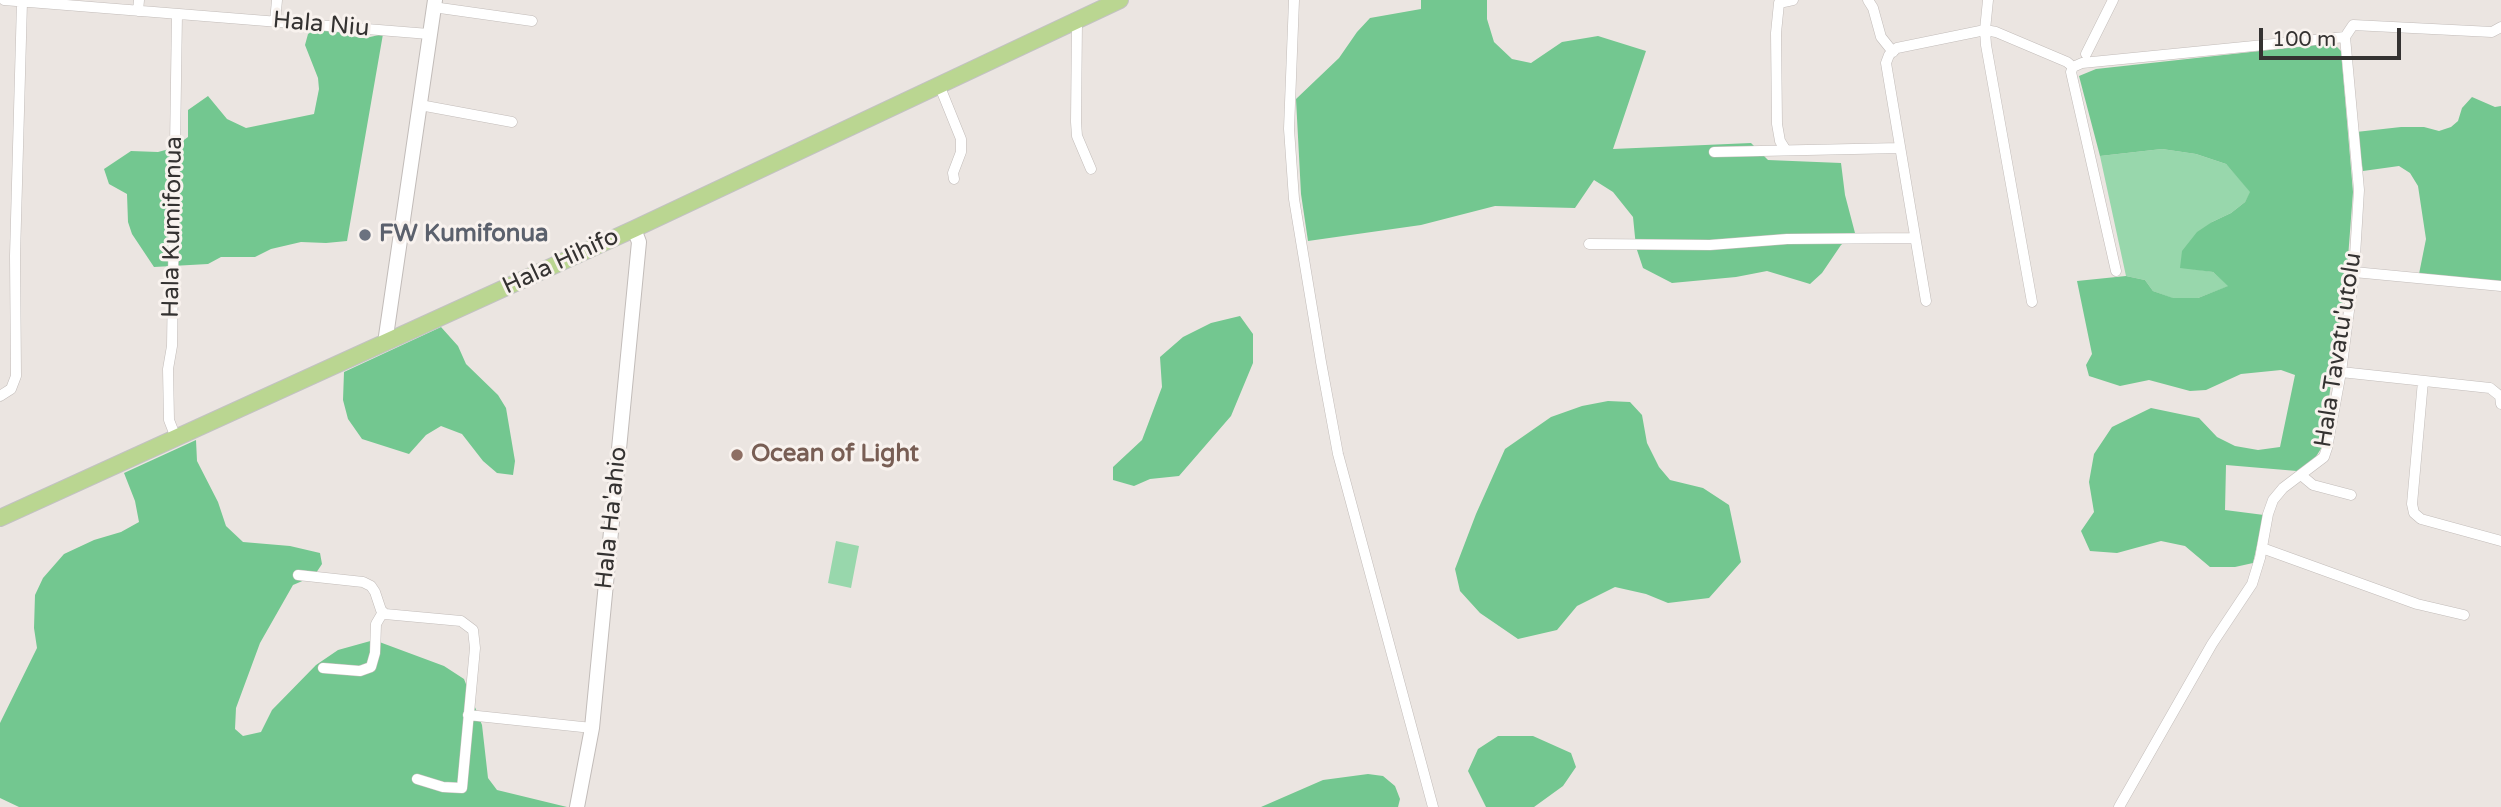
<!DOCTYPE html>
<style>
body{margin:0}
#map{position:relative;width:2501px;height:807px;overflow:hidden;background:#ebe5e1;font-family:"Varela Round",sans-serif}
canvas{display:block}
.scale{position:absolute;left:2259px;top:28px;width:142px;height:32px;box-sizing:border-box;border:4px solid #343231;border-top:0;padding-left:9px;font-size:21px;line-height:24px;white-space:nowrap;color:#343231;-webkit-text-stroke:5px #f8f2ee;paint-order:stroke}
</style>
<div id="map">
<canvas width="2501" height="807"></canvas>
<div class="scale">100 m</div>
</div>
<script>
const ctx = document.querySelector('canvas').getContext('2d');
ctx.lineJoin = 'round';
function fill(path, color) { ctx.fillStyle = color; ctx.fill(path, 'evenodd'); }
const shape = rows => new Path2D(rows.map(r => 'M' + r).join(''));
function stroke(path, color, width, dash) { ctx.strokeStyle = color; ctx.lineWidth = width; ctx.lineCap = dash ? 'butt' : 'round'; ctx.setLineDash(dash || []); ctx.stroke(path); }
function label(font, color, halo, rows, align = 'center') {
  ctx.font = font + ' "Varela Round",sans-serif'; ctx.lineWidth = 6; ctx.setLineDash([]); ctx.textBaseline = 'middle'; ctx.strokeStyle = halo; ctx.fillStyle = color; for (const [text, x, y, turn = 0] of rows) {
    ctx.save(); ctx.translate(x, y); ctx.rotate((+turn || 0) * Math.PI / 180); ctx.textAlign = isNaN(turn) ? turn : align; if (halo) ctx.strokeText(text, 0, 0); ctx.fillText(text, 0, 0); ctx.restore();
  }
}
fill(shape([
 [2162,149,2196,154,2226,164,2251,192,2245,202,2231,213,2212,222,2181,267,2213,272,2229,286,2198,298,2172,298,2153,291,2145,280,2126,276,2100,156],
 [836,541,859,546,851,588,828,583]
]), '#98d7ac');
fill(shape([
 [1421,0,1487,0,1487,19,1494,42,1512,59,1531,63,1562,42,1598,36,1646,51,1613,149,1751,143,1768,160,1841,163,1845,195,1855,233,1841,245,1822,273,1810,284,1767,271,1736,277,1672,283,1643,268,1636,247,1633,217,1613,192,1594,180,1575,208,1495,206,1421,225,1308,241,1301,194,1296,99,1339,58,1357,32,1370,18,1421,9],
 [330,28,350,36,366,38,383,34,347,241,326,243,301,242,271,249,255,257,221,257,208,264,154,267,132,234,128,222,127,194,109,184,104,169,131,151,158,152,173,148,188,137,188,110,208,96,227,119,246,128,314,114,319,89,318,78,305,45,308,34,316,29],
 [2333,43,2341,51,2353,192,2347,271,2322,447,2312,463,2297,471,2226,465,2225,510,2264,515,2253,563,2235,567,2210,567,2185,546,2161,541,2117,553,2090,551,2081,531,2094,512,2089,482,2094,454,2112,427,2151,408,2199,418,2217,437,2235,446,2258,450,2280,447,2295,375,2281,370,2241,374,2206,390,2190,391,2149,380,2120,386,2089,376,2086,365,2092,354,2077,281,2126,276,2145,280,2153,291,2173,298,2198,298,2228,286,2213,272,2180,268,2182,251,2197,232,2212,222,2231,213,2245,202,2250,192,2226,164,2196,154,2162,149,2100,156,2079,76,2096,69],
 [2472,97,2495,107,2501,106,2501,282,2419,274,2426,239,2418,186,2410,173,2399,166,2363,171,2356,132,2401,127,2424,127,2439,131,2451,127,2458,121,2462,108],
 [1240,316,1253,334,1253,363,1231,416,1179,476,1150,479,1134,486,1113,480,1113,467,1142,440,1162,387,1160,357,1183,337,1211,323],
 [441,327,458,346,466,364,498,395,506,408,515,461,513,475,497,473,483,461,462,434,441,426,426,435,409,454,362,439,348,419,343,400,344,372],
 [1608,401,1630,402,1642,415,1647,443,1659,467,1670,480,1703,488,1729,505,1741,562,1709,598,1668,603,1646,594,1615,587,1577,606,1557,630,1518,639,1480,613,1460,591,1455,569,1476,514,1505,449,1551,417,1582,406],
 [196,440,197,461,218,502,226,526,243,542,290,546,320,553,322,564,314,576,293,585,260,643,236,708,235,729,243,736,261,732,272,710,316,665,338,650,374,640,444,666,464,679,482,725,488,778,497,790,567,807,19,807,0,798,0,723,37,648,34,628,35,595,43,578,64,554,94,540,121,532,139,522,135,501,124,473],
 [1498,736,1533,736,1571,753,1576,767,1563,786,1534,807,1486,807,1468,771,1478,749],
 [1368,774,1383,776,1395,786,1400,799,1398,807,1261,807,1323,780]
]), '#73c790');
const street = shape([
 [4,0,429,34],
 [1294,0,1289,129,1294,199,1321,362,1338,454,1433,807],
 [1868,0,1873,8,1881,37,1893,52],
 [433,7,532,21],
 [138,11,139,0],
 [1077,21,1076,122,1077,136,1091,169],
 [275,22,277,0],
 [2086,54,2113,0],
 [940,87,961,139,961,152,953,173,954,179],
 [420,105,512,122],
 [1785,149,1780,141,1777,124,1776,33,1779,3,1793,0],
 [1714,152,1900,148],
 [1589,244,1710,245,1787,239,1915,238],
 [2116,271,2071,72,2073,67,2082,63,2345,37],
 [2354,272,2501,286],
 [1926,301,1886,63,1889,55,1897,48,1985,30,1988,0],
 [2032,302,1986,45,1985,30,1996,32,2067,62,2073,67],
 [2341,372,2490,388,2500,396,2501,404],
 [2423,381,2412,504,2414,513,2421,519,2501,541],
 [0,396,11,389,16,376,15,256,22,2],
 [176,438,169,420,168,369,172,346,177,14],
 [2301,475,2313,485,2351,495],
 [2262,548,2417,604,2464,615],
 [298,575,363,582,371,586,375,592,381,610,385,614,461,621,473,630,475,648,462,788,443,787,417,779],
 [323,668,360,671,371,667,375,653,376,624,383,612],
 [468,715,592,728],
 [2119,807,2212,644,2252,584,2260,558,2268,514,2273,500,2283,488,2324,457,2327,448,2341,372,2354,272,2359,190,2345,37,2353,25,2492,32,2501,27]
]);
const secondary = shape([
 [385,343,435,0],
 [577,807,592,728,639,242,634,229]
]);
const primary = shape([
 [0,518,634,229,1120,0]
]);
stroke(street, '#c2bcb9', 11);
stroke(secondary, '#c2bcb9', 16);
stroke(primary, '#c2c2c1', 18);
stroke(street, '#fff', 10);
stroke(secondary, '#fff', 14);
stroke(primary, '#bad691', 16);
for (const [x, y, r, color] of [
 [365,235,7,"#6b7280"],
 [737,455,7,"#8d6e63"]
]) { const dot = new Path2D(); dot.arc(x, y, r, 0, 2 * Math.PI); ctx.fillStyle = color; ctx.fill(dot); stroke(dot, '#f8f2ee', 2.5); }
label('24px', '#343231', '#f8f2ee', [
 ["Hala Niu",321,25,5],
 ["Hala Kumifonua",173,227,-89],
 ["Hala Hihifo",561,262,-25],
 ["Hala Tavatu'utolu",2339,350,-81],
 ["Hala Ha'ahio",612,518,-84]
]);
label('bold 24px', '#5b616d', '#f8f2ee', [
 ["FW Kumifonua",379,235]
], 'left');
label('bold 24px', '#785e54', '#f8f2ee', [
 ["Ocean of Light",751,455]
], 'left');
</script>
